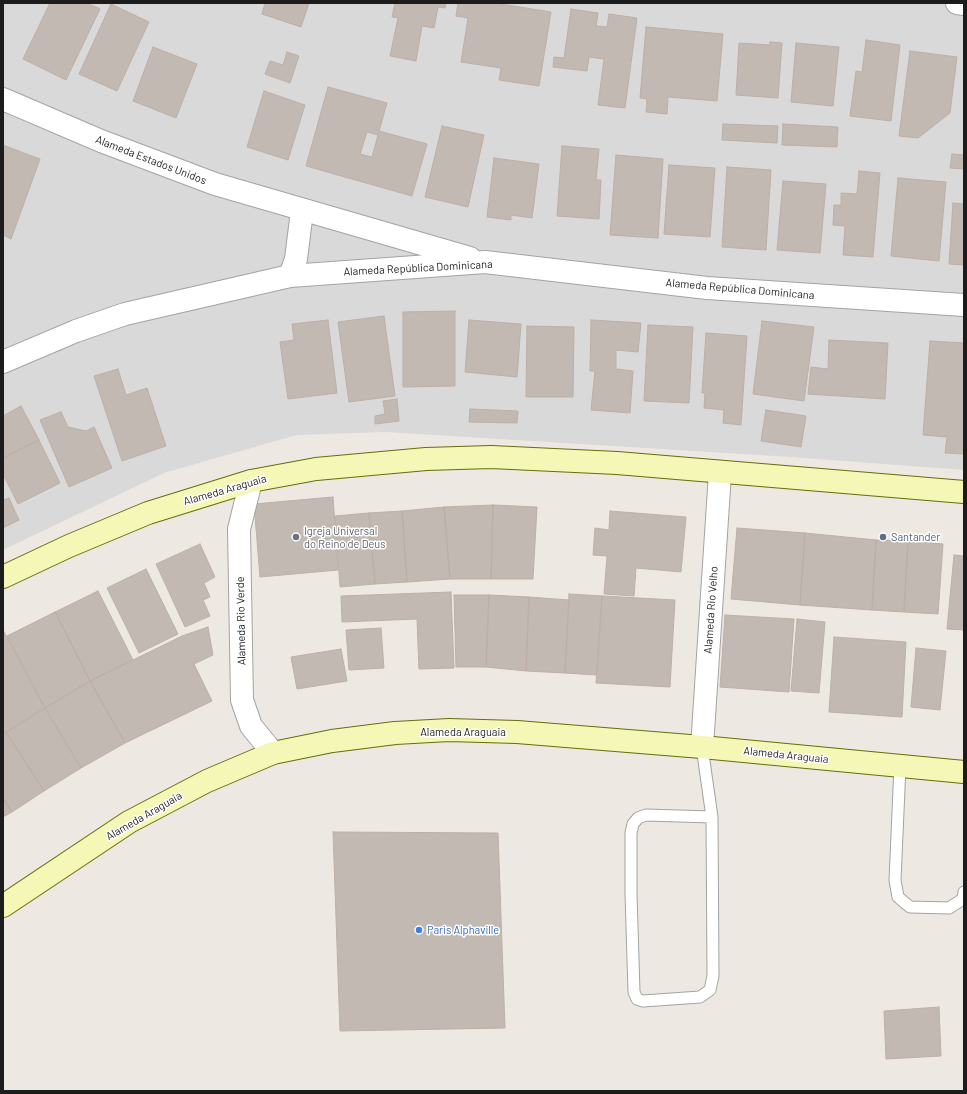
<!DOCTYPE html>
<meta charset="utf-8">
<style>
body{margin:0}
#map{position:relative;width:967px;height:1094px;overflow:hidden;background:#ede9e2;font-family:Barlow,sans-serif}
canvas{display:block}
.frame{position:absolute;inset:0;border:4px solid #1c1c1c;pointer-events:none}
</style>
<div id="map">
<canvas width="967" height="1094"></canvas>
<div class="frame"></div>
</div>
<script>
const ctx = document.querySelector('canvas').getContext('2d');
ctx.lineJoin = 'round';
function fill(path, color) { ctx.fillStyle = color; ctx.fill(path, 'evenodd'); }
const shape = rows => new Path2D(rows.map(r => 'M' + r).join(''));
function stroke(path, color, width, dash) { ctx.strokeStyle = color; ctx.lineWidth = width; ctx.lineCap = dash ? 'butt' : 'round'; ctx.setLineDash(dash || []); ctx.stroke(path); }
function label(font, color, halo, rows, align = 'center') {
  ctx.font = font + ' Barlow,sans-serif'; ctx.lineWidth = 3; ctx.setLineDash([]); ctx.textBaseline = 'middle'; ctx.strokeStyle = halo; ctx.fillStyle = color; for (const [text, x, y, turn = 0] of rows) {
    ctx.save(); ctx.translate(x, y); ctx.rotate((+turn || 0) * Math.PI / 180); ctx.textAlign = isNaN(turn) ? turn : align; if (halo) ctx.strokeText(text, 0, 0); ctx.fillText(text, 0, 0); ctx.restore();
  }
}
fill(shape([
 [3,3,964,3,964,470,791,457,385,432,297,435,164,473,3,550]
]), '#dad9d9');
const building = shape([
 [50,3,87,3,100,9,66,80,23,59,50,3],
 [265,3,309,3,301,27,262,14,265,3],
 [395,3,446,3,445,8,438,7,434,28,422,26,416,61,390,56,398,18,392,17,395,3],
 [458,3,494,3,551,12,539,86,499,80,501,68,461,62,468,18,456,16,458,3],
 [111,4,149,22,117,91,79,74,111,4],
 [571,9,598,13,596,26,607,27,609,14,637,18,625,108,598,105,604,59,589,57,587,71,553,67,554,57,564,58,571,9],
 [646,27,723,34,717,101,668,97,667,114,646,112,647,99,640,98,646,27],
 [866,40,900,45,891,121,850,116,856,71,862,72,866,40],
 [770,42,782,43,778,98,736,95,739,43,770,45,770,42],
 [796,43,839,47,833,106,791,102,796,43],
 [153,47,197,64,176,118,133,101,153,47],
 [910,51,957,57,950,113,918,138,899,136,910,51],
 [287,52,299,56,290,83,265,74,270,61,283,65,287,52],
 [328,87,387,103,379,131,427,144,412,196,306,166,328,87],
 [367,132,378,135,372,157,360,154,367,132],
 [264,91,305,105,288,160,247,147,264,91],
 [723,124,778,126,777,143,722,140,723,124],
 [783,124,838,127,837,147,782,145,783,124],
 [442,126,484,135,468,207,425,197,442,126],
 [3,145,40,159,11,239,3,235,3,145],
 [562,146,599,149,596,180,601,180,599,219,557,216,562,146],
 [952,154,964,155,964,169,950,168,952,154],
 [616,155,663,159,658,238,610,235,616,155],
 [494,158,539,164,532,218,511,215,511,220,487,217,494,158],
 [669,165,715,168,710,237,664,234,669,165],
 [727,167,771,170,766,250,722,247,727,167],
 [859,171,880,173,873,257,843,255,845,226,833,225,834,205,841,205,841,193,857,194,859,171],
 [898,178,946,182,939,261,891,256,898,178],
 [783,181,826,184,820,253,777,250,783,181],
 [953,203,964,204,964,265,949,264,953,203],
 [455,311,455,386,403,387,403,312,455,311],
 [384,316,395,396,349,402,338,322,384,316],
 [328,320,337,393,288,399,280,342,294,340,292,324,328,320],
 [469,320,521,324,517,377,465,372,469,320],
 [591,320,641,323,638,352,616,350,616,369,633,371,630,413,591,410,595,371,590,371,591,320],
 [762,321,814,327,804,401,753,394,762,321],
 [648,325,693,327,689,403,644,401,648,325],
 [527,326,574,327,573,397,526,397,527,326],
 [706,333,747,336,741,425,723,423,724,410,704,408,705,393,702,393,706,333],
 [829,340,888,343,885,399,808,394,811,367,828,369,829,340],
 [930,341,964,343,964,454,945,453,947,437,923,435,930,341],
 [118,369,126,395,147,388,166,446,122,461,94,376,118,369],
 [397,399,399,421,375,424,375,416,385,414,383,401,397,399],
 [21,406,39,440,3,458,3,416,21,406],
 [470,409,518,411,517,423,469,422,470,409],
 [766,410,806,416,801,447,761,441,766,410],
 [61,412,68,427,86,431,94,427,112,468,69,487,40,420,61,412],
 [39,440,60,483,18,504,3,474,3,458,39,440],
 [333,497,338,570,260,577,254,504,333,497],
 [9,498,19,520,3,528,3,500,9,498],
 [493,505,537,507,533,579,491,579,493,505],
 [493,505,491,579,450,579,444,507,493,505],
 [444,507,450,579,407,582,402,511,444,507],
 [402,511,407,582,375,584,369,513,402,511],
 [610,511,686,517,681,572,636,568,634,596,604,594,607,556,593,555,595,528,609,530,610,511],
 [369,513,375,584,340,587,335,516,369,513],
 [737,528,805,533,800,605,731,599,737,528],
 [805,533,876,540,872,610,800,605,805,533],
 [876,540,908,541,904,612,872,610,876,540],
 [908,541,943,544,938,614,904,612,908,541],
 [200,544,215,577,204,583,210,597,203,600,210,616,185,627,156,564,200,544],
 [954,555,964,556,964,630,947,629,954,555],
 [146,569,178,634,139,653,107,588,146,569],
 [98,591,133,660,90,681,55,612,98,591],
 [451,592,454,668,419,669,417,619,342,622,341,596,451,592],
 [569,594,602,596,597,675,565,673,569,594],
 [454,595,489,595,486,667,456,667,454,595],
 [489,595,529,597,526,671,486,667,489,595],
 [602,596,675,600,670,687,596,683,602,596],
 [529,597,569,600,565,673,526,671,529,597],
 [55,612,90,681,45,708,7,636,55,612],
 [725,615,794,619,789,692,720,687,725,615],
 [797,619,825,622,819,693,791,691,797,619],
 [208,627,213,655,194,664,212,701,125,743,90,681,182,636,208,627],
 [381,628,384,668,349,670,346,630,381,628],
 [3,630,45,708,3,734,3,630],
 [834,637,906,642,902,717,829,712,834,637],
 [916,648,946,651,940,710,911,707,916,648],
 [341,649,347,681,297,689,291,657,341,649],
 [90,681,125,743,81,768,45,708,90,681],
 [45,708,81,768,44,791,6,732,45,708],
 [6,732,44,791,12,812,3,798,3,734,6,732],
 [3,798,12,812,3,817,3,798],
 [333,832,498,833,505,1028,340,1031,333,832],
 [939,1007,941,1056,886,1059,884,1011,939,1007]
]);
fill(building, '#c2b9b2');
stroke(building, '#beafa5', 1);
const service = shape([
 [702,747,712,817,713,976,710,990,700,997,643,1001,637,999,634,992,631,894,631,833,633,824,638,818,646,815,712,817],
 [900,766,895,880,898,897,910,907,949,908,963,899,964,892]
]);
const minor = shape([
 [957,3,964,4],
 [3,99,101,141,215,184,470,258],
 [290,276,296,259,302,211],
 [3,362,76,331,125,314,290,276,485,262,707,288,964,305],
 [251,481,239,529,242,700,251,726,273,753],
 [702,747,720,473]
]);
const secondary = shape([
 [3,577,69,546,148,513,251,481,316,469,426,459,491,457,617,463,964,492],
 [3,906,129,822,207,781,273,753,332,741,395,733,449,730,517,732,702,747,964,772]
]);
stroke(service, '#a3a3a3', 13);
stroke(minor, '#a3a3a3', 24);
stroke(secondary, '#666e08', 24);
stroke(service, '#fff', 11);
stroke(minor, '#fff', 22);
stroke(secondary, '#f5f7b6', 22);
for (const [x, y, r, color] of [
 [296,537,4,"#6b7280"],
 [883,537,4,"#5c6f8a"],
 [419,930,4,"#3f7fe0"]
]) { const dot = new Path2D(); dot.arc(x, y, r, 0, 2 * Math.PI); ctx.fillStyle = color; ctx.fill(dot); stroke(dot, '#fff', 1.5); }
label('11px', '#1c1c1c', '#fff', [
 ["Alameda Estados Unidos",151,160,21],
 ["Alameda República Dominicana",418,268,-3],
 ["Alameda República Dominicana",740,289,5],
 ["Alameda Araguaia",225,490,-16],
 ["Alameda Rio Velho",711,610,-86],
 ["Alameda Rio Verde",241,621,-91],
 ["Alameda Araguaia",463,732],
 ["Alameda Araguaia",786,755,6],
 ["Alameda Araguaia",144,816,-30]
]);
label('11px', '#5b616d', '#fff', [
 ["Igreja Universal",304,531],
 ["do Reino de Deus",304,544]
], 'left');
label('11px', '#4e5e75', '#fff', [
 ["Santander",891,537]
], 'left');
label('11px', '#366cbe', '#fff', [
 ["Paris Alphaville",427,930]
], 'left');
</script>
